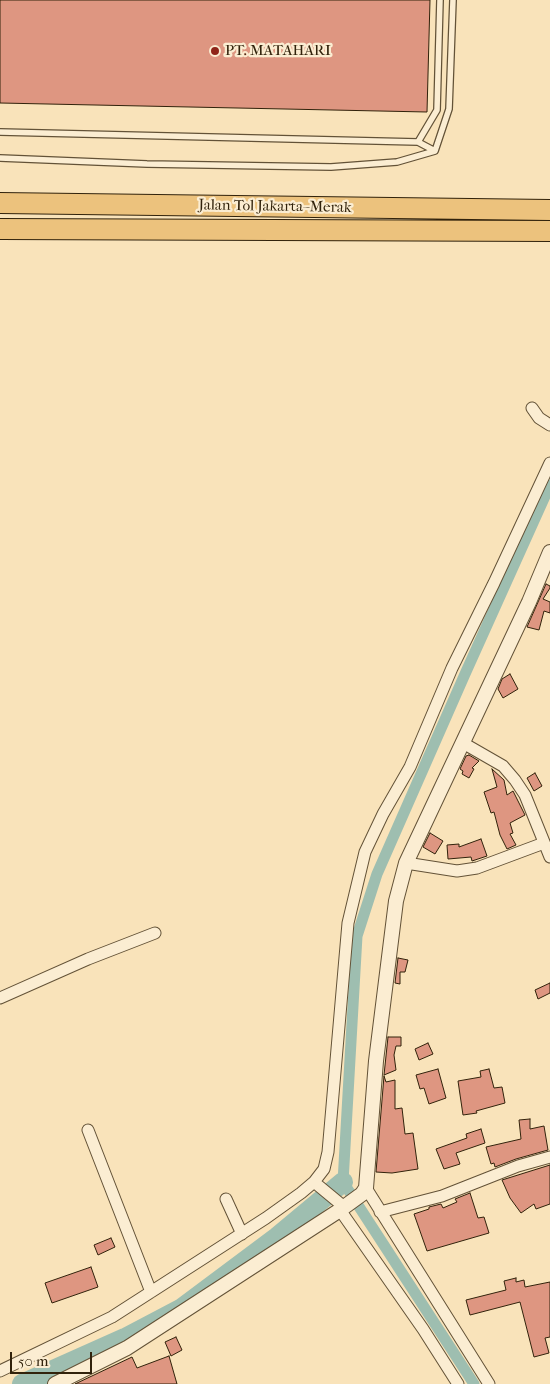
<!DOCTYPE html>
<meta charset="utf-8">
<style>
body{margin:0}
#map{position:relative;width:550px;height:1384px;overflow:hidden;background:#f9e3ba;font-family:"IM FELL French Canon",serif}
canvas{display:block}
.scale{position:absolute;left:10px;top:1352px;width:82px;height:22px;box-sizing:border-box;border:2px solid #31220b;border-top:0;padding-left:6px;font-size:15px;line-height:18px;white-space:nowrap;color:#31220b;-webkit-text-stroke:4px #fbedd2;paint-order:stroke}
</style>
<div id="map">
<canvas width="550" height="1384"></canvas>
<div class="scale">50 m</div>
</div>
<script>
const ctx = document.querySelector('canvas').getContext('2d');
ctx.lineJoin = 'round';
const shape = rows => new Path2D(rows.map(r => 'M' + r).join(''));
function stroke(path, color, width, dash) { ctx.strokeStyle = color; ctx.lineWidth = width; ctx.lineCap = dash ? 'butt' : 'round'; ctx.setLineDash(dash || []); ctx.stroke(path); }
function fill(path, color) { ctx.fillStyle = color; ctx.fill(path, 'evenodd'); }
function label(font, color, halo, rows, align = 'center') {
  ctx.font = font + ' "IM FELL French Canon",serif'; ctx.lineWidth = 4.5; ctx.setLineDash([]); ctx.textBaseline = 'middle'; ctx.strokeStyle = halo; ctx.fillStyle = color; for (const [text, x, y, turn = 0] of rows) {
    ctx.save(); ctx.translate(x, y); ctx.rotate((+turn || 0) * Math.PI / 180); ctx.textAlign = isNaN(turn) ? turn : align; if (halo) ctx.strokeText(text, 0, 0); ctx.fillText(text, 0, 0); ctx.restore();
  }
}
stroke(shape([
 [474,1384,343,1182,357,936,377,874,465,674,550,485]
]), '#9ebeb0', 11);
stroke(shape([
 [22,1384,125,1338,182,1308,277,1237,343,1182]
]), '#9ebeb0', 20);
const building = shape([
 [0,0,430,0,427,112,0,103,0,0],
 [546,584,550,586,550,588,543,599,550,602,550,613,544,611,539,630,527,627,546,584],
 [510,674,518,689,503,698,498,689,502,679,510,674],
 [469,755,479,761,472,768,474,769,469,778,462,774,463,771,460,769,466,756,469,755],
 [492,769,504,780,507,795,513,791,525,815,510,823,513,833,510,834,516,845,507,849,500,835,494,812,491,813,484,792,497,787,492,769],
 [535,773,542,786,534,791,527,778,535,773],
 [430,833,443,841,435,854,423,847,430,833],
 [481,839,487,856,472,861,471,857,448,859,447,845,459,844,459,847,481,839],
 [398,958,408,960,405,972,400,972,400,984,395,983,398,958],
 [550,983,550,993,538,999,535,990,550,983],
 [388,1037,401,1037,401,1046,396,1046,394,1055,396,1070,384,1075,388,1037],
 [428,1043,433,1054,419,1060,415,1049,428,1043],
 [438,1069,446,1098,429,1104,424,1088,420,1089,416,1075,438,1069],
 [489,1069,494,1088,502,1087,505,1103,476,1111,477,1113,463,1115,458,1081,481,1077,480,1071,489,1069],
 [384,1076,386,1082,395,1080,395,1109,402,1108,405,1134,413,1133,418,1169,392,1173,376,1172,384,1076],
 [530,1119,530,1129,544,1126,548,1150,516,1159,495,1167,494,1163,491,1164,486,1147,521,1139,519,1120,530,1119],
 [481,1129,485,1143,456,1153,460,1164,444,1169,436,1149,467,1138,466,1134,481,1129],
 [550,1165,550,1204,536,1209,534,1204,521,1213,510,1198,502,1180,550,1165],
 [470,1193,478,1218,484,1217,489,1233,427,1251,414,1214,429,1209,429,1207,441,1204,443,1208,457,1202,455,1199,470,1193],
 [111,1238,115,1247,98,1255,94,1245,111,1238],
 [91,1267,98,1287,52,1303,45,1283,91,1267],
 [516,1278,516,1282,524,1280,525,1287,550,1282,550,1337,545,1338,549,1353,534,1357,520,1302,470,1315,466,1300,506,1290,504,1281,516,1278],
 [176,1337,182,1350,171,1356,165,1342,176,1337],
 [169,1356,177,1384,75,1384,132,1357,137,1368,169,1356]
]);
fill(building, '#de9681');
stroke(building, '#31220b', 1);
const service = shape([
 [0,132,418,142,435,151,397,162,331,167,147,164,0,158],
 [418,142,437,110,440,0],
 [435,151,449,109,453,0]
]);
const minor = shape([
 [532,408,539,418,550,425],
 [463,743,503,766,515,780,525,795,550,857],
 [406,863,457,871,477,868,544,843],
 [0,998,88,959,155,933],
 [88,1130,151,1292],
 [314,1182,343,1206],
 [366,1188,489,1384],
 [226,1199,242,1234],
 [340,1210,423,1329,458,1384],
 [380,1212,442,1196,518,1166,550,1157],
 [0,1371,112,1317,266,1218,301,1193,314,1182,324,1169,328,1152,348,923,365,852,383,814,410,767,452,668,494,583,550,463]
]);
const tertiary = shape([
 [55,1384,127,1348,340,1210,362,1194,366,1188,376,1061,396,901,406,863,529,602,550,552]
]);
const motorway = shape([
 [0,203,550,210],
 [0,229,550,231]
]);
stroke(service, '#635237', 8);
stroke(minor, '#635237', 13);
stroke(tertiary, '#635237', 16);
stroke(motorway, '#31220b', 22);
stroke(service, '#fbedd2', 5.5);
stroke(minor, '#fbedd2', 11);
stroke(tertiary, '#fbedd2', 14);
stroke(motorway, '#ecc27d', 20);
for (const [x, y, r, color] of [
 [215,51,5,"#8f2418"]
]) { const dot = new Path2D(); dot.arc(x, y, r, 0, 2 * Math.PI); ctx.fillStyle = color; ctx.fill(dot); stroke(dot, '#fbedd2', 2); }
label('15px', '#31220b', '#fbedd2', [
 ["PT. MATAHARI",225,51]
], 'left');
label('15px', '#31220b', '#fbedd2', [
 ["Jalan Tol Jakarta–Merak",275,207,1]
]);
</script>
